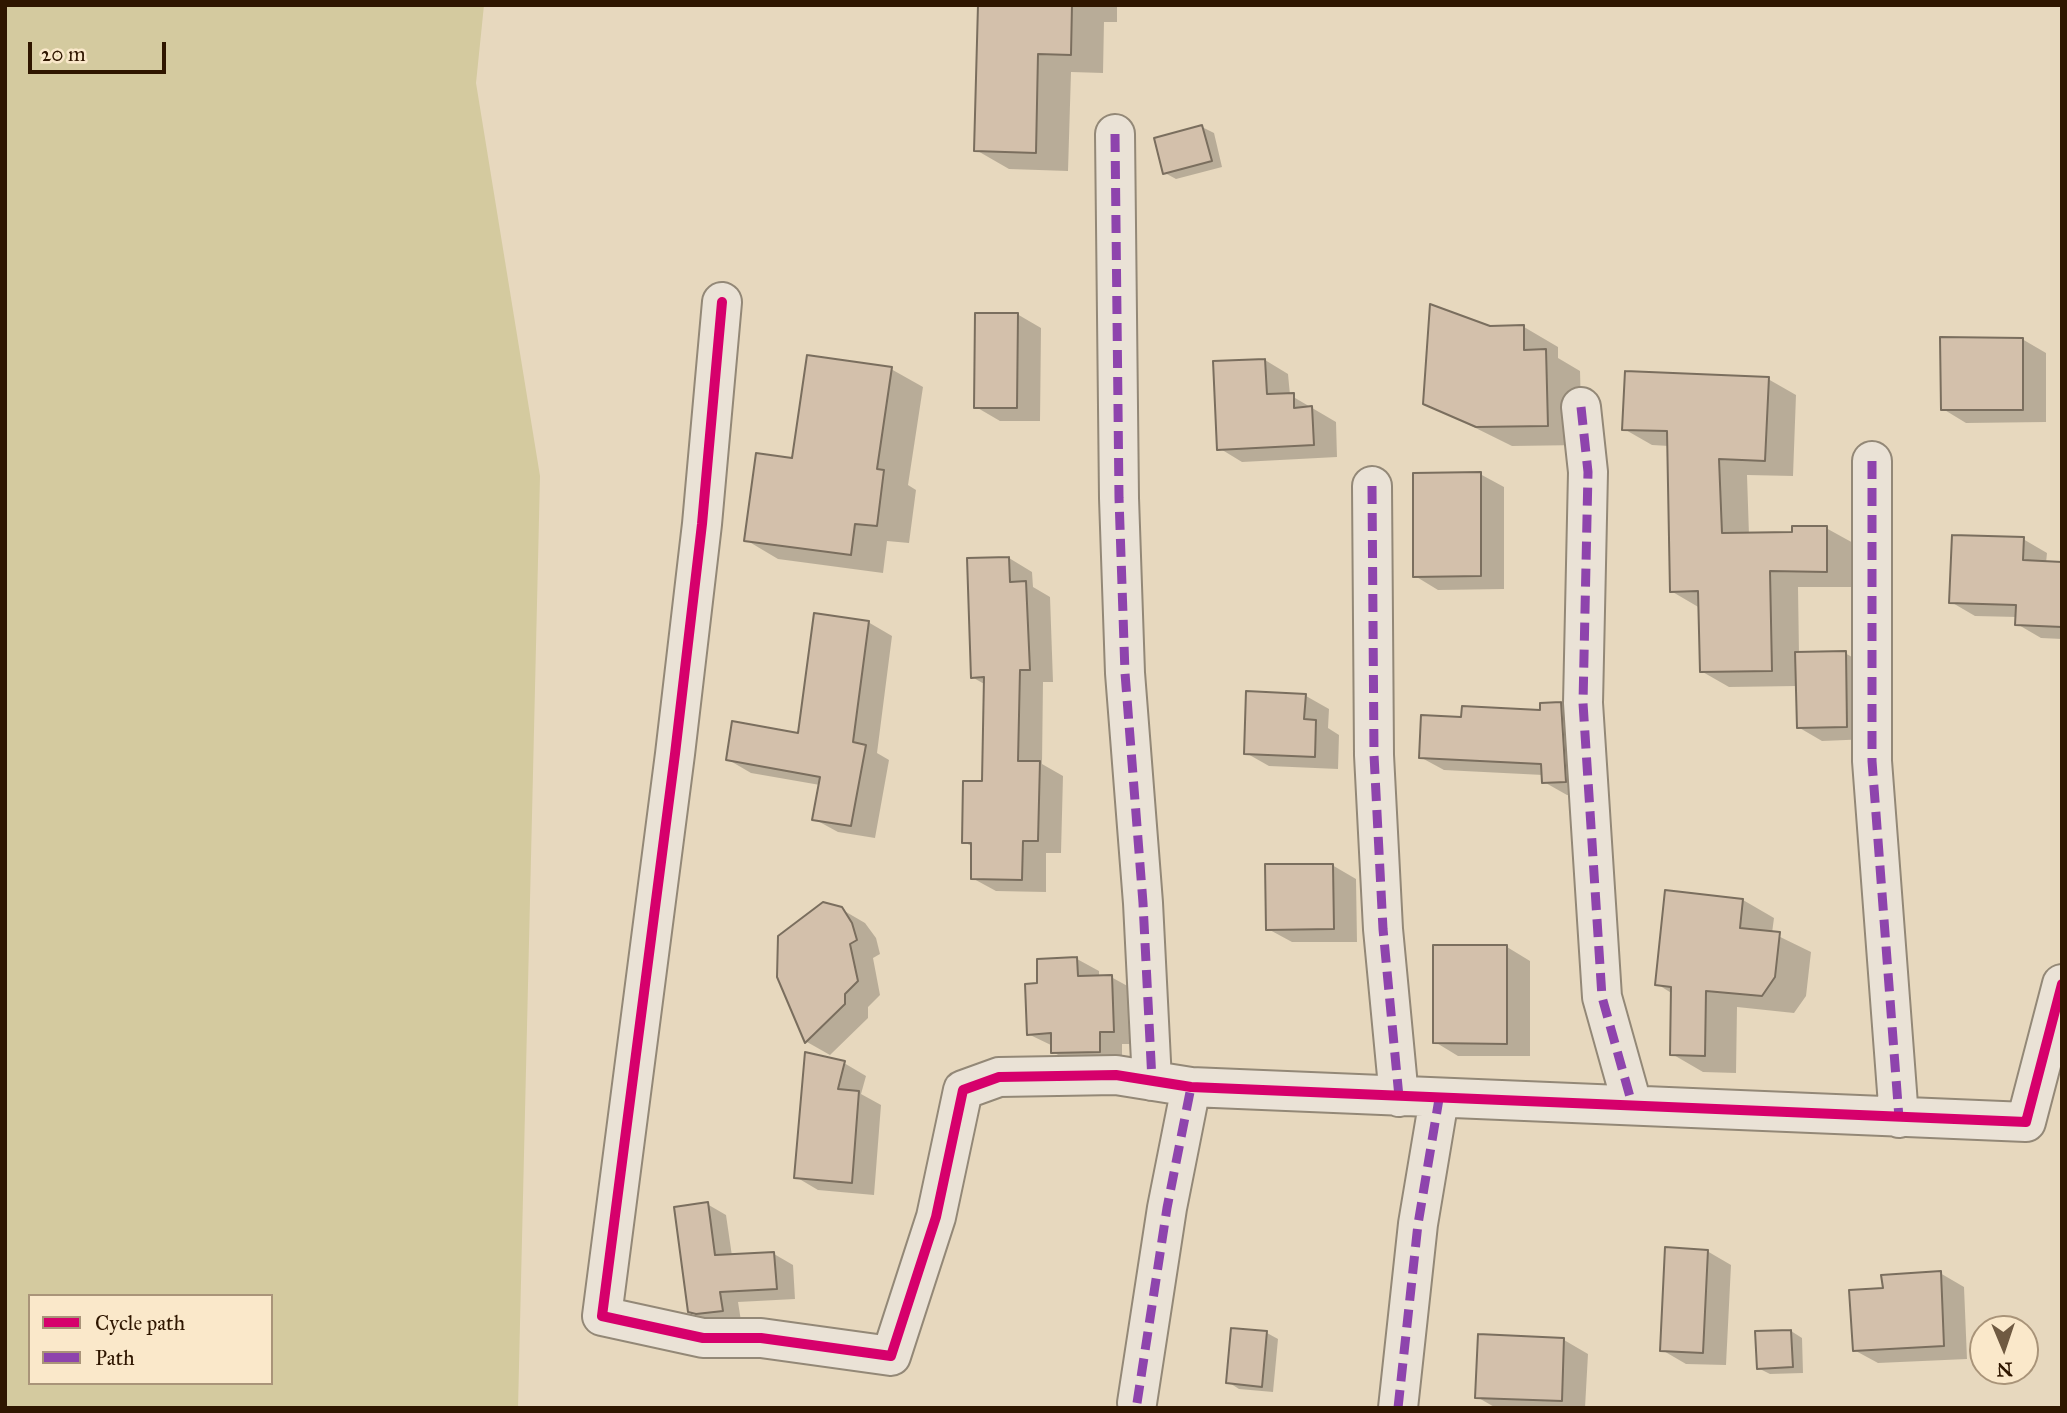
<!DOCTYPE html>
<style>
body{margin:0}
#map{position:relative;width:2067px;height:1413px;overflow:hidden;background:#e7d8be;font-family:"IM FELL Great Primer",serif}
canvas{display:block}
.frame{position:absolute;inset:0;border:7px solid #2f1600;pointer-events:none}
.legend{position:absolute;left:28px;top:1294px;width:245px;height:91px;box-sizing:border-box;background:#fae8ca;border:2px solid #a99479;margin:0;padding:9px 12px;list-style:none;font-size:21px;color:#2f1600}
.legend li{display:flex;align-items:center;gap:14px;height:35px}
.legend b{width:35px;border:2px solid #a99479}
.north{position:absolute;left:1969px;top:1315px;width:70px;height:70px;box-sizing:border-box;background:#fae8ca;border:2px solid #a99479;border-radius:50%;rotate:178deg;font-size:19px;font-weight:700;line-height:28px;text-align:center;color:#2f1600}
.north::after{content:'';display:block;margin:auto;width:24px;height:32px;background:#6f5a42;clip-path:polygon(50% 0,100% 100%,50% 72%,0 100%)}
.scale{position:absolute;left:28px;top:42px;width:138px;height:32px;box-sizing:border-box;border:4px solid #2f1600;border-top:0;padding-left:9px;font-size:21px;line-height:24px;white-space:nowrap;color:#2f1600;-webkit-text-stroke:5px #fae8ca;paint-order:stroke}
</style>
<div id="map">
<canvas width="2067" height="1413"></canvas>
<div class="frame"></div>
<ul class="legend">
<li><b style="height:9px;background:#d6006c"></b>Cycle path</li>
<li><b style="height:9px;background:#8e44ad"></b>Path</li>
</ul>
<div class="north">N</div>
<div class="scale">20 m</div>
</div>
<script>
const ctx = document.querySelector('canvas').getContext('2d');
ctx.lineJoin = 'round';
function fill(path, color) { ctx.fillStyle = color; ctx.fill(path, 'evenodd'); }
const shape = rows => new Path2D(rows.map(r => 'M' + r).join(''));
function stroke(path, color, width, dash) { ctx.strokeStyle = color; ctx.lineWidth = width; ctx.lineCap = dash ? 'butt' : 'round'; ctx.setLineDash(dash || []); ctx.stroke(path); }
fill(shape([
 [5,5,484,5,476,83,540,476,518,1408,5,1408],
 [30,1296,271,1296,271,1383,30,1383]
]), '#d4ca9f');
fill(shape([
 [979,5,1117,5,1117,22,1104,22,1103,73,1071,72,1068,171,1009,169,976,150],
 [1202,127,1214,133,1222,167,1176,179,1165,173],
 [1017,314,1041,328,1040,421,1000,421,976,407],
 [1524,327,1558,347,1558,358,1580,371,1582,445,1512,446,1425,403,1490,328],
 [2022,339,2046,353,2046,422,1966,423,1943,409],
 [1265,360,1288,374,1290,395,1336,422,1337,457,1242,462,1219,448],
 [891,369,923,387,908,485,916,490,909,543,887,541,883,573,778,559,746,540,793,460],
 [1768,379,1796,395,1793,476,1747,475,1749,535,1793,534,1826,528,1855,544,1854,587,1798,587,1799,654,1845,653,1869,667,1870,739,1822,741,1798,727,1797,686,1729,687,1701,671,1700,608,1671,591,1669,446,1652,445,1624,429],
 [1480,474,1504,487,1504,589,1438,590,1415,576],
 [2023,539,2047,553,2046,563,2062,564,2062,639,2041,638,2017,624,2017,617,1975,616,1951,602],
 [1009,558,1032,572,1033,587,1050,597,1053,682,1043,682,1042,764,1063,776,1061,853,1046,853,1046,892,996,891,972,878,973,847,964,842,983,783,986,685,972,677],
 [868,622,892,636,877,753,889,760,875,838,838,832,814,819,820,785,751,773,727,759,800,735],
 [1306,696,1329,709,1328,728,1339,735,1338,769,1269,766,1246,753],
 [1561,704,1584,717,1589,794,1567,795,1544,782,1543,775,1444,770,1420,757,1463,719,1542,712],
 [1332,865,1356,879,1357,942,1292,942,1268,929],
 [1666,892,1743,900,1774,918,1772,933,1811,952,1806,996,1794,1013,1737,1007,1736,1073,1703,1072,1672,1054,1673,994,1657,984],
 [841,909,865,923,876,938,880,954,873,958,880,995,868,1007,868,1018,830,1055,807,1042,778,977],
 [1507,947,1530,961,1530,1056,1458,1056,1435,1042],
 [1077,959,1099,971,1099,977,1111,977,1133,989,1135,1044,1122,1044,1122,1064,1075,1065,1053,1052,1053,1046,1028,1034,1039,985],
 [844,1063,866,1076,861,1094,881,1105,874,1195,818,1190,796,1177],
 [707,1204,726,1215,732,1256,774,1254,793,1265,795,1299,738,1302,741,1321,708,1322,689,1311],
 [1707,1251,1731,1265,1726,1365,1686,1364,1662,1350],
 [1940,1273,1964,1287,1967,1359,1878,1363,1854,1350,1884,1290],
 [1791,1331,1802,1338,1803,1373,1770,1374,1758,1368],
 [1267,1333,1278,1339,1273,1392,1239,1389,1228,1382],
 [1480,1336,1564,1340,1588,1354,1585,1408,1496,1408,1477,1397]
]), '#0003');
const building = shape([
 [978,5,1072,5,1071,55,1038,54,1036,153,974,151,978,5],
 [1202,125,1212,161,1163,174,1154,138,1202,125],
 [1430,304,1490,326,1524,325,1524,350,1546,349,1548,426,1476,427,1423,404,1430,304],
 [975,313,1018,313,1017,408,974,408,975,313],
 [1940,337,2023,338,2023,410,1941,410,1940,337],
 [807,355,892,367,877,469,884,470,877,526,855,524,851,555,744,541,756,453,792,458,807,355],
 [1265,359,1267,394,1294,393,1294,408,1312,406,1314,445,1217,450,1213,361,1265,359],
 [1625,371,1769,377,1765,461,1719,459,1722,533,1792,532,1792,526,1827,526,1827,572,1770,571,1772,671,1700,672,1698,591,1670,592,1667,431,1622,430,1625,371],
 [1481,472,1481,576,1413,577,1413,473,1481,472],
 [1952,535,2024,537,2023,560,2062,562,2062,627,2015,625,2016,605,1949,603,1952,535],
 [1009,557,1010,582,1026,581,1030,670,1020,670,1018,761,1040,761,1038,841,1023,841,1022,880,971,879,971,843,962,843,963,781,982,781,984,677,971,678,967,558,1009,557],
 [814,613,869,621,853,742,866,745,851,826,812,820,820,777,726,760,732,721,798,733,814,613],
 [1846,651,1847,727,1797,728,1795,652,1846,651],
 [1246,691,1306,694,1304,719,1316,720,1315,757,1244,754,1246,691],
 [1561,702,1566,782,1542,783,1541,764,1419,758,1421,715,1461,717,1462,706,1540,710,1540,703,1561,702],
 [1265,864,1333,864,1334,929,1266,930,1265,864],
 [1665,890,1743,899,1740,928,1780,932,1775,977,1762,996,1706,991,1705,1056,1670,1055,1671,987,1655,985,1665,890],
 [823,902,842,907,852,923,857,940,850,944,858,981,845,994,845,1004,805,1043,777,977,778,936,823,902],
 [1433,945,1507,945,1507,1044,1433,1043,1433,945],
 [1077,957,1078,976,1112,975,1114,1032,1100,1032,1100,1052,1051,1053,1051,1033,1027,1035,1025,984,1037,983,1037,959,1077,957],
 [805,1052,845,1061,838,1089,859,1091,852,1183,794,1178,805,1052],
 [708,1202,715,1255,774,1252,777,1289,720,1292,723,1311,696,1314,688,1312,674,1207,708,1202],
 [1665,1247,1708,1250,1703,1353,1660,1351,1665,1247],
 [1941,1271,1944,1346,1853,1351,1849,1290,1883,1288,1881,1275,1941,1271],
 [1231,1328,1267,1331,1262,1387,1226,1383,1231,1328],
 [1791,1330,1793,1367,1757,1369,1755,1331,1791,1330],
 [1478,1334,1564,1338,1562,1401,1475,1398,1478,1334]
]);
fill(building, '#d3c0ab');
stroke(building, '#7a6e5e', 2);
const minor = shape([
 [1115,134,1119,498,1125,673,1143,903,1152,1081],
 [722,302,702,524,675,754,602,1316,703,1338,761,1338,891,1356,936,1217,963,1090,999,1077,1116,1075,1191,1087,2026,1122,2062,984],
 [1581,407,1588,472,1583,703,1602,997,1632,1104],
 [1872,461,1872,761,1899,1118],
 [1372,486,1374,755,1383,929,1399,1097],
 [1137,1403,1167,1208,1191,1087],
 [1398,1408,1418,1224,1439,1099]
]);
stroke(minor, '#938877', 42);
stroke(minor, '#eae2d6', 38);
stroke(shape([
 [1115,134,1119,498,1125,673,1143,903,1152,1081],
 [1581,407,1588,472,1583,703,1602,997,1632,1104],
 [1872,461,1872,761,1899,1118],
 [1372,486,1374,755,1383,929,1399,1097],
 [1137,1403,1167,1208,1191,1087],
 [1398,1408,1418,1224,1439,1099]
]), '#8e44ad', 9, [18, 9]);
stroke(shape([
 [722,302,702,524,675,754,602,1316,703,1338,761,1338,891,1356,936,1217,963,1090,999,1077,1116,1075,1191,1087,2026,1122,2062,984]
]), '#d6006c', 10);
</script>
